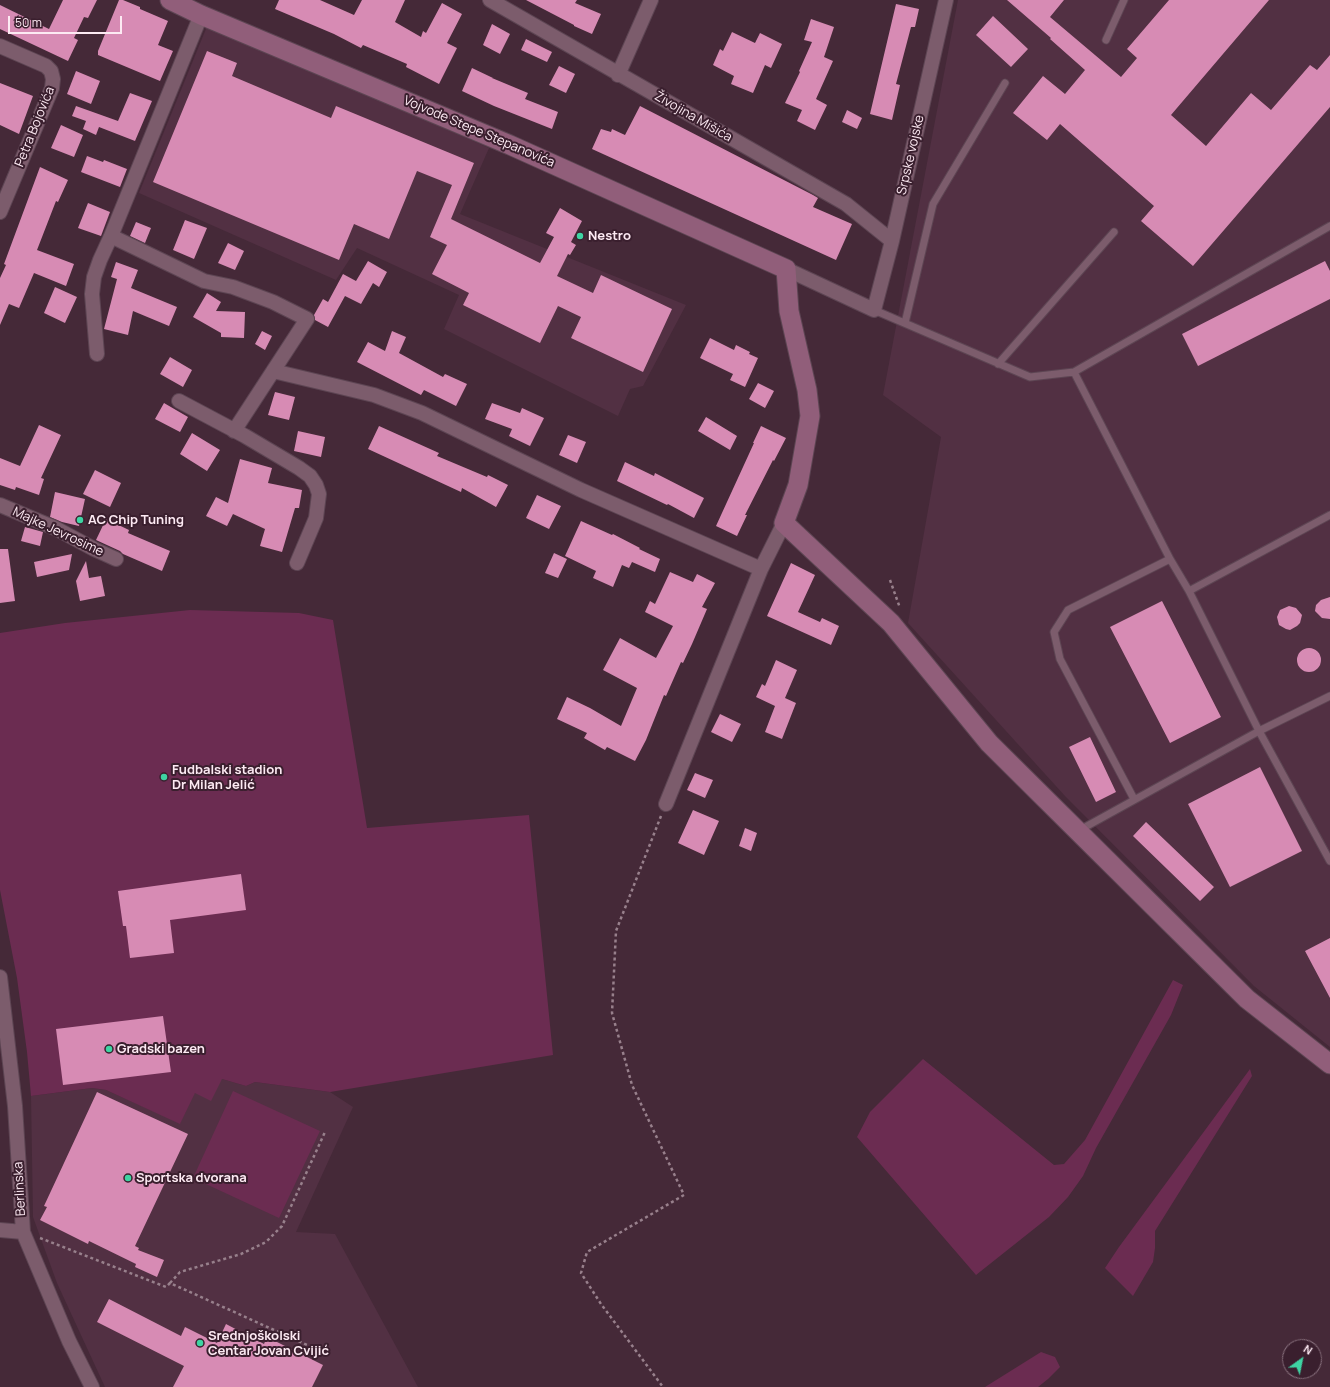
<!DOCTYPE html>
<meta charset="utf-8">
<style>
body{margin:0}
#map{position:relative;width:1330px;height:1387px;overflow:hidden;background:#452938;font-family:Manrope,sans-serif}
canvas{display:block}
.north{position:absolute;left:1282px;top:1339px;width:40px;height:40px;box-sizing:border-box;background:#3a1f2e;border:1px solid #88707d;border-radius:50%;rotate:33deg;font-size:11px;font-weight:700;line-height:16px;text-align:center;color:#fdeaf3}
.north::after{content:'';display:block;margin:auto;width:14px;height:18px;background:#3ed4a3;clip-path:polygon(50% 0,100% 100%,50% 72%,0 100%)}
.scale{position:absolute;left:8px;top:16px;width:114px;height:18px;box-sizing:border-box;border:2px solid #fdeaf3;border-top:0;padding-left:5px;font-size:12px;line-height:14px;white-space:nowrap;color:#fdeaf3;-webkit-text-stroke:3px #3a1f2e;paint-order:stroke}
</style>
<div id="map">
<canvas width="1330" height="1387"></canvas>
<div class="north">N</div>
<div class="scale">50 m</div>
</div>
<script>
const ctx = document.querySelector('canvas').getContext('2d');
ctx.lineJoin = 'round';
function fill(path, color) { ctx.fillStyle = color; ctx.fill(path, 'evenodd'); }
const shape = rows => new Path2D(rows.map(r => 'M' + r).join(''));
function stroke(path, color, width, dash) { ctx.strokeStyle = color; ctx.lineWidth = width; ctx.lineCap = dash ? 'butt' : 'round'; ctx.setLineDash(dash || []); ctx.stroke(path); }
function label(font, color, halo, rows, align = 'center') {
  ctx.font = font + ' Manrope,sans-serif'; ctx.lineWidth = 4; ctx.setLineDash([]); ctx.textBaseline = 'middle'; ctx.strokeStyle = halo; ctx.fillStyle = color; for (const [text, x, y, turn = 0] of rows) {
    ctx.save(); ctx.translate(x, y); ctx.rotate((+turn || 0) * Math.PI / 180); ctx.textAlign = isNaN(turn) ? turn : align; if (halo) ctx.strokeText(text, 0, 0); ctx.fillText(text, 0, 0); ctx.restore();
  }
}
fill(shape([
 [958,0,1330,0,1330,1047,1254,986,1065,796,908,623,941,437,883,395],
 [208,24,489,148,460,214,686,305,643,386,630,389,618,416,444,329,459,295,357,248,336,280,139,193],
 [222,1079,246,1086,255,1082,330,1092,353,1107,296,1232,335,1234,418,1387,105,1387,57,1283,33,1217,31,1096,92,1088,106,1090,180,1123,195,1092]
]), '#523043');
fill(shape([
 [190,610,299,613,333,620,367,828,529,815,553,1055,330,1092,255,1082,246,1086,222,1079,211,1101,195,1093,180,1124,106,1090,92,1088,31,1096,27,1052,17,978,0,890,0,633,65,623],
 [1173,980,1183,985,1171,1015,1096,1148,1083,1176,1068,1197,1049,1217,976,1275,857,1137,870,1112,923,1059,1054,1165,1064,1164,1085,1140],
 [1250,1069,1252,1076,1155,1231,1155,1248,1153,1262,1133,1296,1105,1268,1119,1247],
 [233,1091,320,1131,279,1218,193,1178],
 [1041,1352,1055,1357,1060,1367,1048,1379,1038,1387,985,1387]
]), '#6b2c51');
fill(shape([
 [63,0,97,0,88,18,84,17,74,38,78,40,68,61,0,29,0,5,49,29],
 [119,0,123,0,140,7,140,9,168,21,158,45,173,51,160,81,98,55,98,51],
 [279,0,320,0,354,15,362,0,405,0,395,22,421,37,423,31,426,33,442,3,462,14,447,43,457,48,439,84,406,67,407,64,363,45,361,48,334,34,275,9],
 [526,0,577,0,575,3,601,14,592,34,574,26,574,25],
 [1007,0,1064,0,1050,17,1121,77,1137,58,1127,49,1169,0,1269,0,1171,115,1206,146,1251,93,1271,110,1310,65,1317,70,1330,55,1330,107,1193,266,1141,221,1154,206,1060,124,1047,140,1013,113,1043,76,1065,94,1085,70,1050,39,1051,38],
 [896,4,919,9,915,27,911,27,896,84,900,85,892,120,870,114],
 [993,16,1028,49,1011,67,976,35],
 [811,19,834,27,824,57,833,61,816,99,827,105,815,130,797,121,802,110,785,103,800,72,799,71,812,42,804,40],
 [492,24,510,34,500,54,483,45],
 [732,32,755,43,760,33,782,44,771,68,765,65,753,93,731,84,734,76,713,65,720,49,723,51],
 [526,39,552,52,547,62,521,50],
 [207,51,237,63,232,76,331,118,336,106,474,163,451,219,540,263,554,237,546,233,560,208,582,221,571,242,576,245,570,255,568,254,557,276,593,293,601,275,672,309,643,372,571,338,581,317,558,306,540,343,463,305,469,293,432,274,447,245,430,237,452,185,417,171,389,239,354,224,339,260,153,182],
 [559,66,575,74,566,93,549,85],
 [472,68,493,78,492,78,528,93,525,99,558,112,552,129,494,106,462,91],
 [76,71,100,81,91,104,67,94],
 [0,83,33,96,19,134,0,125],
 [130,93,152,101,135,141,99,127,96,135,83,129,86,121,72,116,76,106,118,121],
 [640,106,813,195,818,198,813,207,852,224,836,260,592,149,601,129,611,132,612,129,625,135],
 [847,110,862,118,857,129,842,122],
 [61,125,83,135,74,157,51,148],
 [87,156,103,162,104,160,127,169,120,187,81,172],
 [40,167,68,180,58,202,56,201,37,250,74,264,66,286,34,273,19,308,9,304,0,325,0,278,6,265,4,264],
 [88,203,110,212,101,236,78,228],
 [185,220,207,228,194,259,173,250],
 [136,222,151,228,145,243,130,236],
 [228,243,244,251,235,270,218,263],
 [368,261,387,272,379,287,373,283,361,304,345,296,328,327,315,320,314,315,323,299,328,302,343,274,356,281],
 [1325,261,1330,271,1330,299,1198,366,1182,334],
 [116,262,138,270,131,288,177,307,169,326,133,311,128,335,104,329,117,279,111,277],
 [55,287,77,297,65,323,44,313],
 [207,293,221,302,216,311,245,312,244,338,221,337,221,333,193,317],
 [262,331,272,336,265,350,255,344],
 [392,331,406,337,399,353,443,377,445,374,467,384,456,406,424,390,421,395,357,362,368,342,385,351],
 [710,338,734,350,736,345,750,352,749,354,758,358,745,387,730,380,733,374,700,358],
 [170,357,192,370,183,387,160,374],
 [758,383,774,391,765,408,749,399],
 [275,392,295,397,289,420,268,415],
 [164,403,188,417,180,432,155,419],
 [492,403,520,413,522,408,544,418,530,446,509,436,512,429,485,419],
 [706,417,737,436,730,450,698,431],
 [39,425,61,435,41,478,44,479,39,495,16,487,15,490,0,485,0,458,20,466],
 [379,426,439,453,437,456,487,477,488,475,508,485,496,507,462,488,461,492,368,449],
 [761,426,786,438,774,461,773,460,745,515,747,515,737,536,716,526,754,443,753,443],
 [298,431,325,437,321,457,294,451],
 [192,433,220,450,207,471,180,454],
 [568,435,586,442,577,463,559,455],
 [240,459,272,468,268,483,302,490,299,508,295,508,282,552,260,546,265,529,233,514,227,526,206,516,216,497,228,503],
 [625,462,654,476,655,473,704,498,694,518,668,504,667,505,617,481],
 [95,470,121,483,110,507,83,494],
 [55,492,85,499,79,526,62,522,50,517],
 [537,495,561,506,549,529,526,518],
 [106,519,129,530,128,533,170,551,162,571,123,554,120,551,96,540],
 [581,521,612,535,613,534,640,548,639,549,660,559,655,572,632,562,629,568,622,565,613,587,593,578,596,571,565,556],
 [25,527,43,532,40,546,21,541],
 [0,549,8,549,15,601,0,603],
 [554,553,567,559,558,578,545,573],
 [72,554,69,570,37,577,34,562],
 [86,561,89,578,101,576,105,596,80,601,76,581],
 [791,563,815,575,798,612,820,622,822,618,839,626,831,645,767,616],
 [670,572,693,582,697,574,715,583,702,607,707,609,692,644,683,663,681,662,666,696,664,695,646,740,635,761,607,747,605,750,584,738,587,733,557,719,567,697,590,708,621,726,637,688,603,670,620,638,656,658,673,626,645,612,650,601,655,604],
 [1330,597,1330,619,1322,618,1315,611,1316,605,1321,600],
 [1162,601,1221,717,1170,743,1110,627],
 [1289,606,1296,608,1302,615,1300,623,1297,626,1290,630,1286,629,1279,625,1277,617,1280,610],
 '1297 660a12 12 0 1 1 24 0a12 12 0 1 1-24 0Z',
 [776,660,797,670,785,698,796,703,782,739,765,732,775,706,756,697,762,684,765,686],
 [720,714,741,724,732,742,711,732],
 [1090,737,1116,792,1096,802,1069,747],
 [1260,767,1302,851,1230,887,1188,804],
 [695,773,713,780,705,798,687,790],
 [693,810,719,821,704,855,678,843],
 [1146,822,1214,887,1200,901,1133,836],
 [745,828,757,833,751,851,739,846],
 [241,874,246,910,170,920,174,953,130,958,126,926,123,926,118,891],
 [1330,938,1330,998,1305,951],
 [163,1016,171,1072,63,1085,56,1029],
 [97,1092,188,1134,135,1246,139,1248,138,1250,164,1260,157,1277,135,1267,136,1264,89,1241,88,1244,40,1220,47,1207,44,1206],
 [109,1299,181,1336,185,1327,217,1343,226,1324,264,1344,267,1337,323,1365,312,1387,173,1387,184,1366,97,1322]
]), '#d78bb4');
const lane = shape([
 [1106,40,1124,0],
 [874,310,1030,377,1074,372,1170,559,1189,591,1259,731,1330,861],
 [905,323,933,204,1005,83],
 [998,364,1114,232],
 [1074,372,1330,226],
 [1189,591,1330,515],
 [1134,799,1060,659,1054,632,1068,610,1170,559],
 [1078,831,1259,731,1330,696]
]);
const street = shape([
 [490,0,846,204,892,241],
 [201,15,111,236,204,281,233,287,273,302,307,319,234,431],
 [0,46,46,66,51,71,53,79,52,88,0,212],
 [618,75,651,0],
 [786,269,874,310,892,241,946,0],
 [97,354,92,294,94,277,100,260,111,236],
 [273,371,374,395,422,413,581,490,761,569],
 [179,401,245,436,299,468,310,476,316,485,319,494,316,518,297,563],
 [0,505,55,528,94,549,116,559],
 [666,804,761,569,784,523],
 [0,977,15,1106,23,1232,69,1341,92,1387],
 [0,1230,23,1232]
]);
const secondary = shape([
 [170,0,201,15,510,145,786,269,789,311,807,390,810,416,798,485,784,523,891,623,989,743,1247,999,1330,1064]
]);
stroke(lane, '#5d4553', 9);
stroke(street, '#5d4553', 16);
stroke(secondary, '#5d4553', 21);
stroke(shape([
 [890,580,900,608],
 [661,816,616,931,612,1013,632,1085,684,1195,587,1252,581,1273,601,1304,663,1387],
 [40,1238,166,1287,170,1283,325,1353],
 [170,1283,180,1272,241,1254,266,1242,282,1226,325,1132]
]), '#98808c', 2.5, [3, 3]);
stroke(lane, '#7c5c6c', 7);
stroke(street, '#7c5c6c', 14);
stroke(secondary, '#915e7a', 19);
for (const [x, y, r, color] of [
 [580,236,4,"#3ed4a3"],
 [80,520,4,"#3ed4a3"],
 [164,777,4,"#3ed4a3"],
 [109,1049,4,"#3ed4a3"],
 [128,1178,4,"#3ed4a3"],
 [200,1343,4,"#3ed4a3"]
]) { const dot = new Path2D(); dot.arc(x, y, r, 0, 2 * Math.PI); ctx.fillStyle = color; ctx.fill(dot); stroke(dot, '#3a1f2e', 1.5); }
label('13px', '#fdeaf3', '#3a1f2e', [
 ["Živojina Mišića",693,117,30],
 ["Petra Bojovića",35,127,-68],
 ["Vojvode Stepe Stepanovića",479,132,23],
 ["Srpske vojske",911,155,-77],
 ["Majke Jevrosime",58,532,25],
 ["Berlinska",20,1189,-93]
]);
label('bold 13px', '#fdeaf3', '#3a1f2e', [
 ["Nestro",588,236],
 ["AC Chip Tuning",88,520],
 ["Fudbalski stadion",172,770],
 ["Dr Milan Jelić",172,785],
 ["Gradski bazen",117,1049],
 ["Sportska dvorana",136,1178],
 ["Srednjoškolski",208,1336],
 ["Centar Jovan Cvijić",208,1351]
], 'left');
</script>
